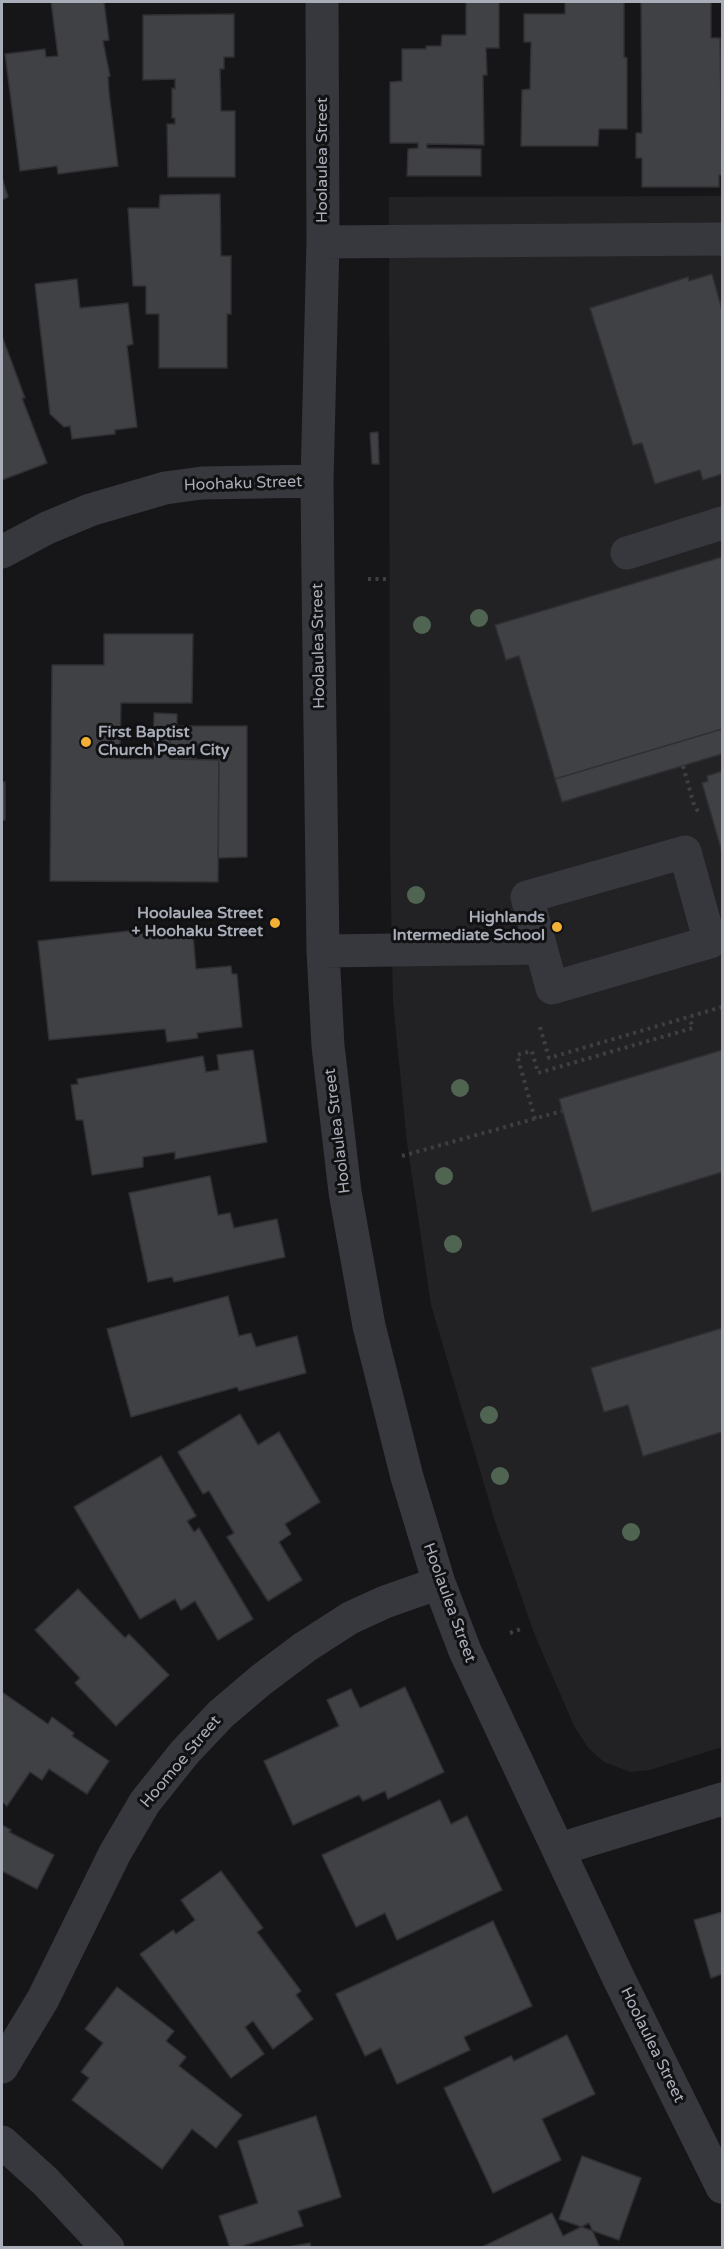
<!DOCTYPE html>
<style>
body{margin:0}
#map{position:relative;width:724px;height:2249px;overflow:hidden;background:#161618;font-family:"Varela Round",sans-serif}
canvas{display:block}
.frame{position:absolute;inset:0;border:3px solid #a8adb8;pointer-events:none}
</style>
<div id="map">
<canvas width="724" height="2249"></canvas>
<div class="frame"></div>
</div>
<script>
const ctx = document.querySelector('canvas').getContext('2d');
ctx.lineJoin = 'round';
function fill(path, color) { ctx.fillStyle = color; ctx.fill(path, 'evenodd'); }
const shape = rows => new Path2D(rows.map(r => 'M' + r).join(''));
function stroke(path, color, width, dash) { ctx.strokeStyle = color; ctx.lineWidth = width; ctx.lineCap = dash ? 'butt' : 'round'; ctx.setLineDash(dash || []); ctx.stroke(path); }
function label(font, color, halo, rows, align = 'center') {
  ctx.font = font + ' "Varela Round",sans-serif'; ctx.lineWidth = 6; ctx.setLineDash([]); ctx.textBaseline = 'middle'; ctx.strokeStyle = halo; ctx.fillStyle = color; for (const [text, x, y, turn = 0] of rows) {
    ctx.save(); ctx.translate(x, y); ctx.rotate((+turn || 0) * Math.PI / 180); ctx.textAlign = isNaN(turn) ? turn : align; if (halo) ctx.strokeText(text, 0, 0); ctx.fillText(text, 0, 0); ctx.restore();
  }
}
fill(shape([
 [722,196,722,1747,650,1770,630,1772,604,1762,589,1749,574,1726,534,1633,495,1521,431,1305,407,1142,393,1002,390,852,389,197]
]), '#222225');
const building = shape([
 [51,2,104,2,109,40,103,41,110,76,108,77,109,92,118,166,58,174,57,166,20,171,5,54,45,49,46,57,58,56,51,2],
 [466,2,499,2,499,48,486,48,487,75,483,75,484,145,427,144,427,148,481,149,481,176,407,176,408,149,418,148,418,143,390,143,390,82,402,81,402,49,426,49,426,46,441,46,442,35,466,35,466,2],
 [565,2,624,2,624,57,627,58,627,129,599,129,598,146,521,146,522,90,530,89,531,42,524,42,524,14,565,14,565,2],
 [641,2,711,2,711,38,720,38,722,175,719,175,719,187,642,187,642,158,636,158,636,133,642,133,641,2],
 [234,14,234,57,224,57,224,69,220,69,221,111,235,111,235,177,168,177,167,124,175,124,175,118,172,118,172,88,175,89,175,79,143,80,143,15,234,14],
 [2,177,8,197,2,200,2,177],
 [220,194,221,256,231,256,231,314,227,314,227,368,159,368,159,314,146,314,146,286,133,286,128,208,159,208,160,195,220,194],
 [712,274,722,310,722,474,703,480,700,470,655,484,642,443,633,445,590,308,688,277,689,281,712,274],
 [77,279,80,308,128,303,133,344,127,346,137,427,115,430,115,434,72,439,70,426,64,427,50,414,35,284,77,279],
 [2,336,25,398,22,398,47,463,2,480,2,336],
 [378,432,379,464,372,464,370,433,378,432],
 [722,557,722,729,555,779,519,656,506,660,495,625,722,557],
 [104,634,193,634,192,703,121,703,120,759,153,759,154,713,177,714,177,726,170,726,170,759,219,760,218,882,50,881,52,665,104,665,104,634],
 [170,726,247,726,247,857,218,858,219,752,196,752,196,759,170,759,170,726],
 [722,729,722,754,562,802,555,779,722,729],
 [722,771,722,852,702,783,708,781,707,776,722,771],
 [2,782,5,782,5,820,2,820,2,782],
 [173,926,174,936,193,934,196,969,231,966,232,974,237,974,242,1027,197,1033,198,1038,167,1042,165,1029,49,1040,38,941,173,926],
 [253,1050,267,1142,175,1159,175,1152,143,1157,143,1167,92,1175,83,1120,76,1120,71,1085,78,1084,77,1079,203,1056,206,1072,219,1070,217,1055,253,1050],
 [722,1050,722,1172,592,1212,559,1099,722,1050],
 [210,1176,218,1215,230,1213,234,1228,277,1219,285,1257,174,1282,172,1277,148,1282,129,1193,210,1176],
 [228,1296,239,1336,251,1333,256,1347,297,1336,306,1373,239,1391,237,1387,131,1417,107,1329,228,1296],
 [722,1328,722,1432,643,1456,628,1405,604,1412,591,1368,722,1328],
 [240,1414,258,1445,279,1432,320,1502,285,1524,291,1534,279,1542,302,1580,268,1601,227,1537,234,1533,209,1491,203,1494,178,1452,240,1414],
 [161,1456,196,1516,187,1521,194,1532,199,1528,253,1619,218,1640,195,1601,181,1610,175,1599,140,1619,74,1507,161,1456],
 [78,1589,125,1638,129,1634,169,1675,116,1726,75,1683,80,1678,35,1630,78,1589],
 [405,1687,444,1772,388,1799,385,1791,363,1801,359,1795,293,1825,264,1761,339,1726,327,1700,351,1689,360,1708,405,1687],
 [2,1692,48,1724,52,1717,74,1733,72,1736,109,1761,87,1794,49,1769,42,1780,30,1772,7,1806,2,1802,2,1692],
 [440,1800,451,1824,467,1816,502,1890,397,1940,385,1913,356,1927,322,1855,440,1800],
 [2,1825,11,1830,9,1832,54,1855,37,1889,2,1871,2,1825],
 [221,1871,263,1928,257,1932,301,1991,296,1995,313,2019,273,2049,253,2021,245,2027,264,2054,231,2078,140,1954,173,1930,176,1934,195,1920,181,1900,221,1871],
 [722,1912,722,1974,711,1978,694,1920,722,1912],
 [493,1921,532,2006,464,2037,470,2050,397,2084,381,2048,365,2056,336,1994,493,1921],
 [117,1987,174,2031,166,2041,186,2057,179,2066,242,2115,216,2148,192,2129,162,2169,72,2100,89,2078,81,2072,103,2043,85,2029,117,1987],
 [567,2035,595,2094,542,2119,561,2160,493,2193,444,2088,511,2056,514,2061,567,2035],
 [316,2116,341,2197,298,2211,303,2226,237,2248,230,2248,219,2216,258,2203,238,2141,316,2116],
 [582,2156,641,2178,619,2240,559,2219,582,2156],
 [552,2213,563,2236,589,2223,600,2248,480,2248,552,2213],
 [310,2243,311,2248,288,2248,288,2247,310,2243]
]);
fill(building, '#404145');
stroke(building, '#303034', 1.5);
stroke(shape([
 [368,579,386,579],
 [683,766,694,805,699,813],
 [540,1027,549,1058,722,1007],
 [535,1119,517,1055,532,1051,538,1073,693,1028,689,1017],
 [402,1156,562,1111],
 [510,1633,524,1628]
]), '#3d3f44', 4, [3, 4.5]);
stroke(shape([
 [322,2,323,242,317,481,318,578,323,951,328,1046,345,1192,369,1326,407,1477,439,1583,465,1651,619,1979,722,2187],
 [323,242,722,239],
 [2,552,47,528,90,510,165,488,202,483,317,481],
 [627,553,722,523],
 [685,852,710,942,552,988,527,897,685,852],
 [323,951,541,948],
 [560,1849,722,1799],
 [2,2067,43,1999,115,1853,145,1802,185,1752,221,1714,261,1680,305,1647,350,1618,385,1602,439,1583],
 [2,2142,46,2182,108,2248]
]), '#37383d', 33);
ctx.fillStyle = '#506452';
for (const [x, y] of [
 [479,618],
 [422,625],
 [416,895],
 [460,1088],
 [444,1176],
 [453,1244],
 [489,1415],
 [500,1476],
 [631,1532]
]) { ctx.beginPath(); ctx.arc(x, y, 9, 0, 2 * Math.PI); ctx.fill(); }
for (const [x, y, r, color] of [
 [86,742,6,"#f2b134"],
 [275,923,6,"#f2b134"],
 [557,927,6,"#f2b134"]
]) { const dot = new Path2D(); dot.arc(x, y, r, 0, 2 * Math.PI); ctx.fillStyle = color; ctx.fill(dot); stroke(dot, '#111113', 2); }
label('16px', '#a8adb8', '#111113', [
 ["Hoolaulea Street",323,160,-90],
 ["Hoohaku Street",243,484,-2],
 ["Hoolaulea Street",319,646,-91],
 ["Hoolaulea Street",338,1131,-97],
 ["Hoolaulea Street",449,1603,70],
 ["Hoomoe Street",181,1762,-50],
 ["Hoolaulea Street",652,2045,64]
]);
label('bold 16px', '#a8adb8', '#111113', [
 ["First Baptist",98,733,"left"],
 ["Church Pearl City",98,751,"left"],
 ["Hoolaulea Street",263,914],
 ["+ Hoohaku Street",263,932],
 ["Highlands",545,918],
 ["Intermediate School",545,936]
], 'right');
</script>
